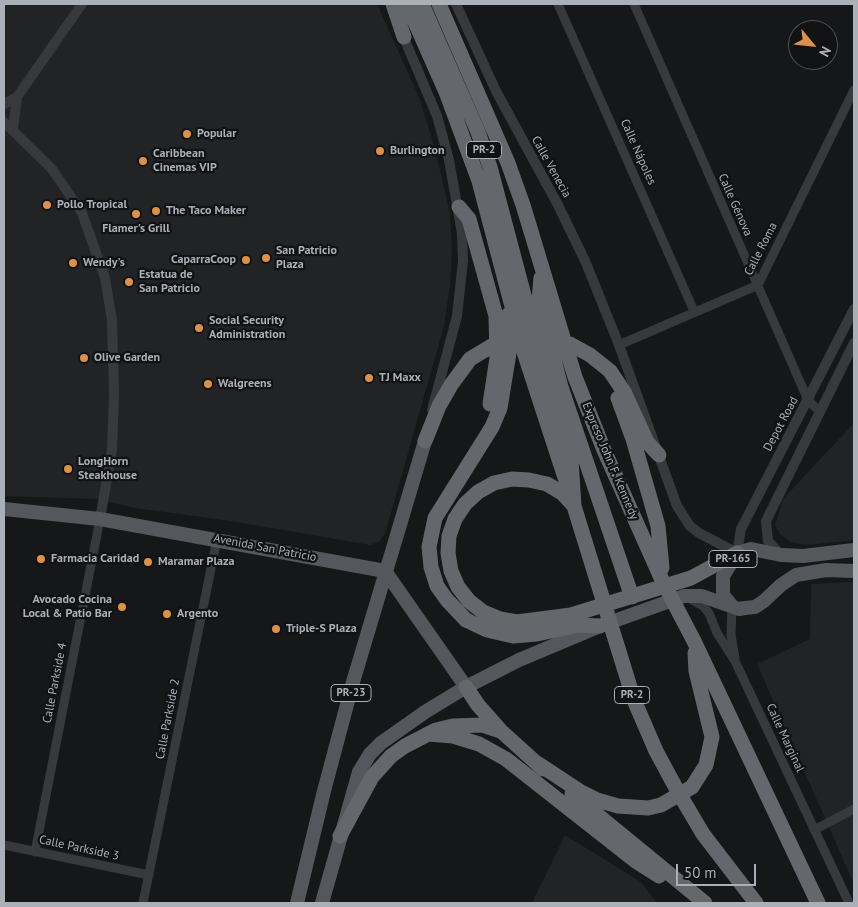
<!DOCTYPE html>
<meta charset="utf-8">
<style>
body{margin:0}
#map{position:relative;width:858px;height:907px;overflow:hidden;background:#161718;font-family:"PT Sans",sans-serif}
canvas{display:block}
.frame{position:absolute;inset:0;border:5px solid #aab0b7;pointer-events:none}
.north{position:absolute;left:788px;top:20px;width:50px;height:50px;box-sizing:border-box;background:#111213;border:1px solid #4e5155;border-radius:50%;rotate:118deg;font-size:14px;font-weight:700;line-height:20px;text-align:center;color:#aab0b7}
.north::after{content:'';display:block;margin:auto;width:18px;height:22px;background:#df9047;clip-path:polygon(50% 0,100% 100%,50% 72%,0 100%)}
.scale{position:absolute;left:676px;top:864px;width:80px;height:22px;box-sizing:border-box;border:2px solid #aab0b7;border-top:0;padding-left:6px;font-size:15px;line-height:18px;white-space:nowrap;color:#aab0b7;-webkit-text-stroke:4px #111213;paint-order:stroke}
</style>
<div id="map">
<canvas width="858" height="907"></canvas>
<div class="frame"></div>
<div class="north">N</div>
<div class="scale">50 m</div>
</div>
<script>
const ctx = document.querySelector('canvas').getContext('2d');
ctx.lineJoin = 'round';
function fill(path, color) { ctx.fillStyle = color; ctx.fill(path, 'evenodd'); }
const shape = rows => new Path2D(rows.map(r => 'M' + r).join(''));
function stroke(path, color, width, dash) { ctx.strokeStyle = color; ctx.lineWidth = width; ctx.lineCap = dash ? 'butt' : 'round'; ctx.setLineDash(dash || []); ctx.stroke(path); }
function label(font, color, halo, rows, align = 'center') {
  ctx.font = font + ' "PT Sans",sans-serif'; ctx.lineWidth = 4.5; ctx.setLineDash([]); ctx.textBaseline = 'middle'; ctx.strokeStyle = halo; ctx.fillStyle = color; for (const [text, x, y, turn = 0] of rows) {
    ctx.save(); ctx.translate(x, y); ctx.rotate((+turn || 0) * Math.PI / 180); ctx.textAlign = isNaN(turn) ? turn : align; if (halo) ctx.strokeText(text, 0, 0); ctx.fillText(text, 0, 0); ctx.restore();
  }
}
fill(shape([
 [4,4,377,4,419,97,435,149,450,214,452,251,450,285,444,326,385,534,379,542,370,545,231,521,135,508,97,499,4,496],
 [854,423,854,540,808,545,790,542,780,534,775,525,783,499],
 [851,582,854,583,854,884,757,664,810,639,811,584],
 [565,835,641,882,657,903,532,903]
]), '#222325');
stroke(shape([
 [558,4,694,311],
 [634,4,808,400,820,412],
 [619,345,758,285,854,90],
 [687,597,703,606,709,613,717,633,735,661,849,903],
 [732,606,731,635,735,658],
 [814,830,854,809],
 [4,845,149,875],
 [35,852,100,519],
 [143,903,217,539]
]), '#38393d', 9);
stroke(shape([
 [456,4,496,91,558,205,586,263,619,345,677,506,690,526,699,533,737,553,741,529,854,309],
 [401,31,437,116,449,160,462,233,463,261,457,316,432,410],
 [4,104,17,97,82,4],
 [4,122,52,169,82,213,105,278,112,320,114,394,112,450,100,519],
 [13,129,17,97],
 [781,555,768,541,766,521,854,343]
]), '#38393d', 10);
stroke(shape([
 [4,509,100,519,385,571,466,687],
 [732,606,723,595,723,576,737,553,751,549,781,555,803,556,854,550],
 [297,903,324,791,353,682,425,441],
 [322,903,359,772,370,754,381,743,425,712,466,687,519,660,600,626,684,596,702,596,739,609,745,608,755,607,764,601,781,585,796,575,826,570,854,571]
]), '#54575b', 14);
stroke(shape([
 [393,4,404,37],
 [407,4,446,92,479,181,524,352,567,484],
 [422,4,478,132,490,167,544,371,571,460,574,506,634,700,656,751,677,790,703,834,756,903],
 [439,4,508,163,523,205,575,377,604,450,662,580,694,641,818,903],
 [459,207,469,219,496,316,497,358,490,404],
 [541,278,539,300,561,387,632,597],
 [509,314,509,353,500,408,492,427,435,518,429,547,431,567,437,586,447,600,466,620,487,630,513,636,537,634,579,625,600,626],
 [618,398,633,439,658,526,662,568],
 [425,441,439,406,451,385,470,359,495,344,524,335,570,344,590,355,610,371,624,392,647,442,659,455],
 [574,506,562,493,547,484,529,480,512,479,494,483,478,492,465,504,455,519,449,536,448,553,451,571,458,587,469,601,483,612,500,619,517,622,571,615,691,578,737,553],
 [466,687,478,705,501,731,543,769],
 [428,734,453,736,479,744,506,759,637,862,659,876],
 [537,763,581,792,597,800,618,806,648,808,661,805,692,787,706,765,712,737,696,671,695,653],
 [572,794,705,903],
 [340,836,372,777,391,756,405,746,436,730,453,726,482,725,500,731]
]), '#64686d', 15);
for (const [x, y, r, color] of [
 [187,134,5,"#df9047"],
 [380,151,5,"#df9047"],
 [143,161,5,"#df9047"],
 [47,205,5,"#df9047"],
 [156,211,5,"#df9047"],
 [136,214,5,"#df9047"],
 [266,258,5,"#df9047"],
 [246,260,5,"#df9047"],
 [73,263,5,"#df9047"],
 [129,282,5,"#df9047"],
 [199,328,5,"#df9047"],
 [84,358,5,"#df9047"],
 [369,378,5,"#df9047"],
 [208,384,5,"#df9047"],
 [68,469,5,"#df9047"],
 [41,559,5,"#df9047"],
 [148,562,5,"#df9047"],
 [122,607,5,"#df9047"],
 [167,614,5,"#df9047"],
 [276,629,5,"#df9047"]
]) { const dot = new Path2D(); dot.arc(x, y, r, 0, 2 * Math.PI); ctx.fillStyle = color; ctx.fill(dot); stroke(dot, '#111213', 2); }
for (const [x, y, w] of [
 [484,150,35],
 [733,559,48],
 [351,693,40],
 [632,695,35]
]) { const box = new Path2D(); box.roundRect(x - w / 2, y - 8.5, w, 17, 4); ctx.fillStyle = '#111213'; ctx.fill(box); stroke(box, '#aab0b7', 1); }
label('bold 11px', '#aab0b7', null, [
 ["PR-2",484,150],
 ["PR-165",733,559],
 ["PR-23",351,693],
 ["PR-2",632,695]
]);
label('bold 12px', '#aab0b7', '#111213', [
 ["Popular",197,134],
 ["Burlington",390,151],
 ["Caribbean",153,154],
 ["Cinemas VIP",153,168],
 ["Pollo Tropical",57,205],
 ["The Taco Maker",166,211],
 ["Flamer's Grill",136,229,"center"],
 ["San Patricio",276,251],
 ["Plaza",276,265],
 ["CaparraCoop",236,260,"right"],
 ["Wendy's",83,263],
 ["Estatua de",139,275],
 ["San Patricio",139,289],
 ["Social Security",209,321],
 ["Administration",209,335],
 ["Olive Garden",94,358],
 ["TJ Maxx",379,378],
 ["Walgreens",218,384],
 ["LongHorn",78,462],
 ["Steakhouse",78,476],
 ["Farmacia Caridad",51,559],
 ["Maramar Plaza",158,562],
 ["Avocado Cocina",112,600,"right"],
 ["Local & Patio Bar",112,614,"right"],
 ["Argento",177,614],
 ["Triple-S Plaza",286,629]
], 'left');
label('12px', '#aab0b7', '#111213', [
 ["Calle Nápoles",638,152,66],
 ["Calle Venecia",551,167,61],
 ["Calle Génova",735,205,66],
 ["Calle Roma",761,249,-63],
 ["Depot Road",781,424,-62],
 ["Expreso John F. Kennedy",610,461,67],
 ["Avenida San Patricio",265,548,11],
 ["Calle Parkside 4",55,683,-79],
 ["Calle Parkside 2",168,719,-79],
 ["Calle Marginal",785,738,65],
 ["Calle Parkside 3",79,848,12]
]);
</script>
